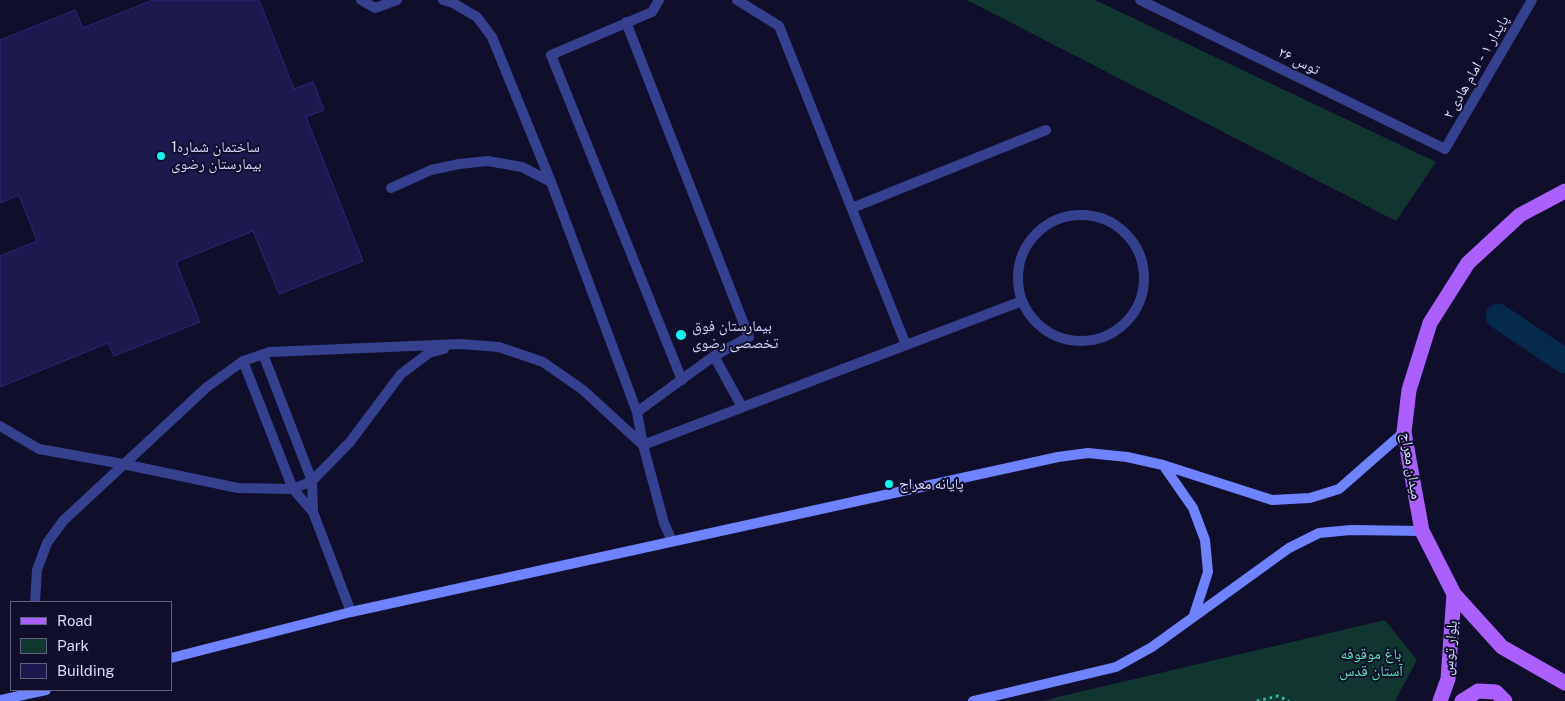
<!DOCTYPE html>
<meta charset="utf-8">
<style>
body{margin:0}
#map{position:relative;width:1565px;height:701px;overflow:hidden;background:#0f0e2b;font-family:"Public Sans",sans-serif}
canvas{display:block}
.legend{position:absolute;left:10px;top:601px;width:162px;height:90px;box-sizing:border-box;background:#0f0e2b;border:1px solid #5f6080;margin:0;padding:6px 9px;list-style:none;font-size:15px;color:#d8daff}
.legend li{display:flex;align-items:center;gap:10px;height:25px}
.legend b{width:25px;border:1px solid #5f6080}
</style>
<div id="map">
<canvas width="1565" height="701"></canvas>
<ul class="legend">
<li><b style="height:6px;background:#ab5fff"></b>Road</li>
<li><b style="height:14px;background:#11362f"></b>Park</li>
<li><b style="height:14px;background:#1b194e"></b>Building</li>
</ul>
</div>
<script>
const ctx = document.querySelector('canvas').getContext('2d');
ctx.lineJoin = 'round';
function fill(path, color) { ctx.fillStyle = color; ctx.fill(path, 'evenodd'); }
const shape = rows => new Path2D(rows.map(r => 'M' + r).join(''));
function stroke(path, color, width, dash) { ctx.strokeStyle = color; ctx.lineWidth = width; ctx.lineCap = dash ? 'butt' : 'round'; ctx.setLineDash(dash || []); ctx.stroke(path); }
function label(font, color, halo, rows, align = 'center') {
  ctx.font = font + ' "Public Sans","Noto Naskh Arabic",sans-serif'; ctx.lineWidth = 4; ctx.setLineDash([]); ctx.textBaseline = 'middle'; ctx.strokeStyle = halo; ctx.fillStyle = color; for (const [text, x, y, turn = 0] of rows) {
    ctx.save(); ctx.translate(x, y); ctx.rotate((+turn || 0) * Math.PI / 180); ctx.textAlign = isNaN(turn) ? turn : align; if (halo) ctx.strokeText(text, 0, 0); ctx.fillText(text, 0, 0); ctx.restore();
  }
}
fill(shape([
 [967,0,1095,0,1436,162,1396,221],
 [1385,620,1417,660,1395,701,1041,701]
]), '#11362f');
stroke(shape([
 [1498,316,1565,361]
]), '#062a4c', 25);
const building = shape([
 [153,0,259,0,294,89,313,82,324,110,306,117,363,261,279,294,253,231,176,262,200,322,114,356,108,343,0,387,0,256,37,241,19,195,0,203,0,40,75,10,83,28,153,0]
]);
fill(building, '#1b194e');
stroke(building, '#2c297c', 1);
stroke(shape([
 [1257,701,1278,696,1289,701]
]), '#25c6a4', 3, [2.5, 4]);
stroke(shape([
 [361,0,375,8,397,0],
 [443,0,453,3,477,17,492,37,551,182,637,412,643,445,664,523,672,541],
 [659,0,652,12,551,55,682,380],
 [737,0,779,26,906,345],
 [626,22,749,337,714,356],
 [391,188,431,170,459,164,488,161,522,167,551,182],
 [852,208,1046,130],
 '1018 278a63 63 0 1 1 126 0a63 63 0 1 1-126 0Z',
 [243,361,293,489,313,512,312,481,263,354],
 [637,412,714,356,742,407],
 [0,426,39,449,123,464,238,488,293,489,312,481,350,442,401,374,429,353,444,349],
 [313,512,351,612],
 [35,602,37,570,47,543,63,521,207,387,243,361,270,352,460,344,499,347,543,362,583,390,643,445,1022,301]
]), '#35408e', 10);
stroke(shape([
 [1140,0,1445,149,1532,0]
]), '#35408e', 10);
stroke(shape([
 [1163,465,1193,508,1205,540,1208,572,1194,615],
 [171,658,351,612,1058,457,1088,453,1127,457,1163,465,1272,500,1310,498,1339,489,1404,432],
 [0,700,46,690],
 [973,701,1116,667,1152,647,1289,548,1319,533,1351,530,1422,531]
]), '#6f82ff', 10);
stroke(shape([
 [1565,191,1520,215,1468,263,1430,323,1409,390,1404,432,1422,531,1454,594,1502,647,1565,683],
 [1440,701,1448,679,1454,594],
 [1462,701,1478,691,1496,692,1505,701]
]), '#ab5fff', 15);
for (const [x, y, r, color] of [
 [161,156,5,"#04fff2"],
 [681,335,6,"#04fff2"],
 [889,484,5,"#04fff2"]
]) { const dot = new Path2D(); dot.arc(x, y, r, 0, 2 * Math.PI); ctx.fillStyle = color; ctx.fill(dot); stroke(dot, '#0f0e2b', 2); }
label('15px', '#d8daff', '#0f0e2b', [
 ["توس ۲۶",1299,61,26],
 ["پایدار ۱ - امام هادی ۲",1476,67,-60],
 ["میدان معراج",1411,466,81],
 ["بلوار توس",1450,648,-85]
]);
label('15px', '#d8daff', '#0f0e2b', [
 ["ساختمان شماره1",171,147],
 ["بیمارستان رضوی",171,164],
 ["بیمارستان فوق",692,326],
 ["تخصصی رضوی",692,343],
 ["پایانه معراج",899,484]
], 'left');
label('15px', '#59eab0', '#0f0e2b', [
 ["باغ موقوفه",1371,654],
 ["آستان قدس",1371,671]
]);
</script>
